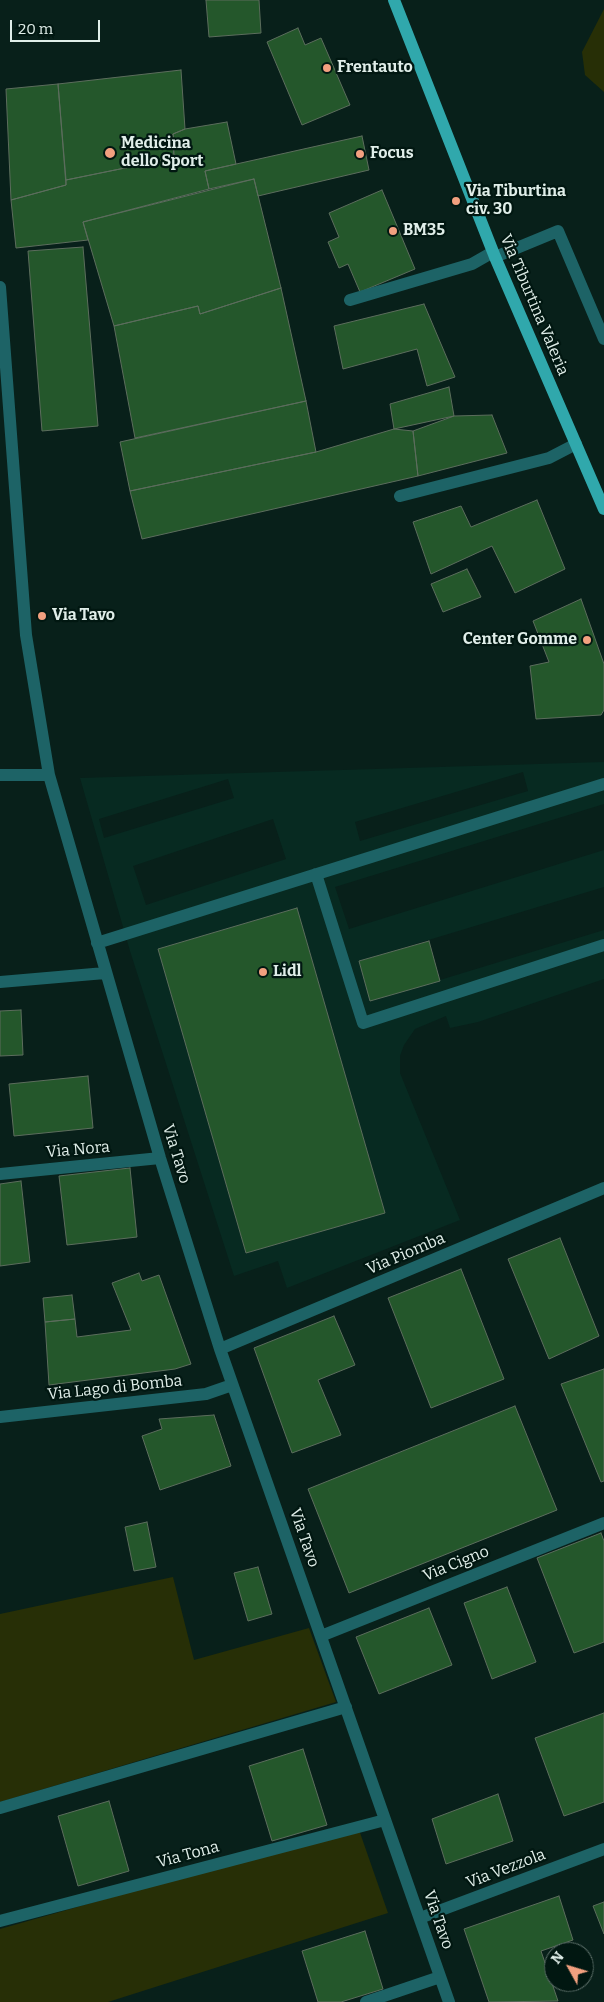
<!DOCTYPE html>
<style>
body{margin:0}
#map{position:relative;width:604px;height:2002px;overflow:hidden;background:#08201a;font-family:Bitter,serif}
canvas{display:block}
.north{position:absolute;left:544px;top:1942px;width:50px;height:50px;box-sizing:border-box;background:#011711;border:1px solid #5a6d67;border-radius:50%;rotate:309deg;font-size:14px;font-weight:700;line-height:20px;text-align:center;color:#e0eee9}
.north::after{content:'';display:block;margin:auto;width:18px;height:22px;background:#f2a07f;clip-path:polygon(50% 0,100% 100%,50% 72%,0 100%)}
.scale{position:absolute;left:10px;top:20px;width:90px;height:22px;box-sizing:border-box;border:2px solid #e0eee9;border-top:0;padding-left:6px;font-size:15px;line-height:18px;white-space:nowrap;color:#e0eee9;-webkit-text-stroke:4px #011711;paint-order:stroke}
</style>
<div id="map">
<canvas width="604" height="2002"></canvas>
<div class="north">N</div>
<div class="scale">20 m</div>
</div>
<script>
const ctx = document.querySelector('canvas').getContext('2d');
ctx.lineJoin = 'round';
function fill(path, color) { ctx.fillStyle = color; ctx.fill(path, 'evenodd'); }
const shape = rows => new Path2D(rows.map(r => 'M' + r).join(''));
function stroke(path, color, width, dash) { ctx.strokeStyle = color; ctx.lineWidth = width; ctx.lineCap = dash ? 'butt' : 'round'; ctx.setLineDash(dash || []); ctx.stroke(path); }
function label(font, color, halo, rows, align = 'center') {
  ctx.font = font + ' Bitter,serif'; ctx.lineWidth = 4.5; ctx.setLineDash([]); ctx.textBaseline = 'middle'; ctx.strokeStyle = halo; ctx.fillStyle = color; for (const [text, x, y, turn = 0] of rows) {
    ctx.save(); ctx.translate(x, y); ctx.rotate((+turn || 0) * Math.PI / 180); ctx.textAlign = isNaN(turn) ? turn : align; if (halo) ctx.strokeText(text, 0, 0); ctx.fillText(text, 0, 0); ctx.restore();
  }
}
fill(shape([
 [604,762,604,804,335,887,349,929,604,850,604,887,359,961,371,1001,604,930,604,979,478,1022,450,1028,446,1016,415,1029,404,1045,400,1056,400,1073,460,1220,287,1288,278,1261,234,1276,130,951,80,778],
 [523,772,528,791,360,841,355,822],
 [228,779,234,798,104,838,99,819],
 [273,819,286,859,146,905,133,866],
 [297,908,385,1213,246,1253,158,949]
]), '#072a21');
fill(shape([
 [604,9,604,92,585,75,582,52],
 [173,1577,194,1660,309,1628,336,1702,0,1802,0,1614],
 [358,1827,388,1913,108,2002,0,2002,0,1929]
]), '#272f06');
const building = shape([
 [206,0,259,0,261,33,209,37,206,0],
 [298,28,305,45,321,38,350,105,302,125,267,42,298,28],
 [181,70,185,129,173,134,174,158,66,180,58,84,181,70],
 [58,84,66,185,11,200,6,89,58,84],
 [227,122,236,164,205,171,209,189,83,222,88,240,16,248,11,200,66,185,66,180,174,158,173,134,185,129,227,122],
 [362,136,369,170,258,196,254,179,209,189,205,171,362,136],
 [254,179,281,288,200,314,198,306,114,326,83,222,254,179],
 [382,190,415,269,360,292,348,264,339,268,328,242,339,237,329,213,382,190],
 [83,247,98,426,42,431,28,251,83,247],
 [281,288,306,401,135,438,114,326,198,306,200,314,281,288],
 [424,304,455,377,427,386,417,349,343,369,334,326,424,304],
 [449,387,454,416,394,429,390,404,449,387],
 [306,401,316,452,130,491,120,442,306,401],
 [492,415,507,453,418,476,413,431,454,416,492,415],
 [394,429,413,431,418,476,142,539,130,491,316,452,394,429],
 [537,500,565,569,515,593,492,546,431,574,413,522,461,506,471,527,537,500],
 [467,569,481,597,443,612,431,584,467,569],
 [581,599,604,664,604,710,601,715,536,719,530,666,549,662,533,621,581,599],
 [297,908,385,1213,246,1253,158,949,297,908],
 [429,941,440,981,370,1001,359,961,429,941],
 [21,1010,23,1055,0,1056,0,1011,21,1010],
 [88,1076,93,1128,14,1136,9,1084,88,1076],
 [130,1168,137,1237,67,1245,59,1176,130,1168],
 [21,1181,30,1262,0,1266,0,1184,21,1181],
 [560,1238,599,1336,549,1359,508,1259,560,1238],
 [461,1269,504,1379,431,1408,388,1298,461,1269],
 [139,1273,142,1281,159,1275,191,1364,175,1369,49,1385,45,1322,75,1319,77,1337,131,1330,112,1283,139,1273],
 [72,1295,75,1319,45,1322,43,1298,72,1295],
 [334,1316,355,1365,318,1380,341,1435,292,1453,254,1348,334,1316],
 [604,1369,604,1481,601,1482,561,1384,604,1369],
 [515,1406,557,1510,349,1593,308,1489,515,1406],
 [214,1415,231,1466,160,1490,142,1436,162,1429,159,1419,214,1415],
 [147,1522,156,1567,134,1571,125,1527,147,1522],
 [601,1533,604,1541,604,1642,574,1653,537,1558,601,1533],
 [258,1567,272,1614,248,1621,234,1573,258,1567],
 [507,1587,536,1662,492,1679,464,1603,507,1587],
 [429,1608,452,1665,379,1694,356,1637,429,1608],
 [604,1713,604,1802,564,1816,535,1738,604,1713],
 [303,1749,327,1825,272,1841,249,1766,303,1749],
 [498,1794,513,1841,446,1864,432,1819,498,1794],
 [109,1801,129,1871,78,1886,58,1816,109,1801],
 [559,1896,573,1940,541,1951,558,2001,489,2002,464,1929,559,1896],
 [604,1902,604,1934,593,1906,604,1902],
 [365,1931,383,1989,341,2002,318,2002,302,1951,365,1931]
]);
fill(building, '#24572b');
stroke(building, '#5c6d5d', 1);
stroke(shape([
 [495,257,558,231,604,339],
 [0,287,26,635,49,775,160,1158,220,1349,449,2002],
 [350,300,472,264,493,252],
 [400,496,549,458,576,444],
 [0,775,49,775],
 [316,874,363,1023,604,945],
 [97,943,604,784],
 [0,982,105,973],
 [0,1174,160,1158],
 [220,1349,604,1188],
 [0,1417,206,1394,232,1385],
 [321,1636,604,1523],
 [0,1808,346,1707],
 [420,1918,604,1849],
 [0,1921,385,1820],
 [366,2002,440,1977]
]), '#1d6366', 12);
stroke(shape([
 [394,0,495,257,604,509]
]), '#30a8ac', 12);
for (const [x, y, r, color] of [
 [327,68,5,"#f2a07f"],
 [110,153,6,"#f2a07f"],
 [360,154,5,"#f2a07f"],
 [456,201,5,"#f2a07f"],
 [393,231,5,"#f2a07f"],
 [42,616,5,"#f2a07f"],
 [587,640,5,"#f2a07f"],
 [263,972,5,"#f2a07f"]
]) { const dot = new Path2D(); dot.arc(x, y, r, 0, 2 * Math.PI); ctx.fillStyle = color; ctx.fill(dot); stroke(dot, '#011711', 2); }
label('bold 16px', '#e0eee9', '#011711', [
 ["Frentauto",337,68],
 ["Medicina",121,144],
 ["dello Sport",121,162],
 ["Focus",370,154],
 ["Via Tiburtina",466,192],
 ["civ. 30",466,210],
 ["BM35",403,231],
 ["Via Tavo",52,616],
 ["Center Gomme",577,640,"right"],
 ["Lidl",273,972]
], 'left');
label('16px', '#e0eee9', '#011711', [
 ["Via Tiburtina Valeria",534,305,67],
 ["Via Nora",78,1150,-5],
 ["Via Tavo",176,1154,73],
 ["Via Piomba",406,1254,-23],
 ["Via Lago di Bomba",115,1388,-6],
 ["Via Tavo",304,1538,71],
 ["Via Cigno",456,1564,-22],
 ["Via Tona",188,1855,-15],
 ["Via Vezzola",506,1869,-21],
 ["Via Tavo",438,1920,71]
]);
</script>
